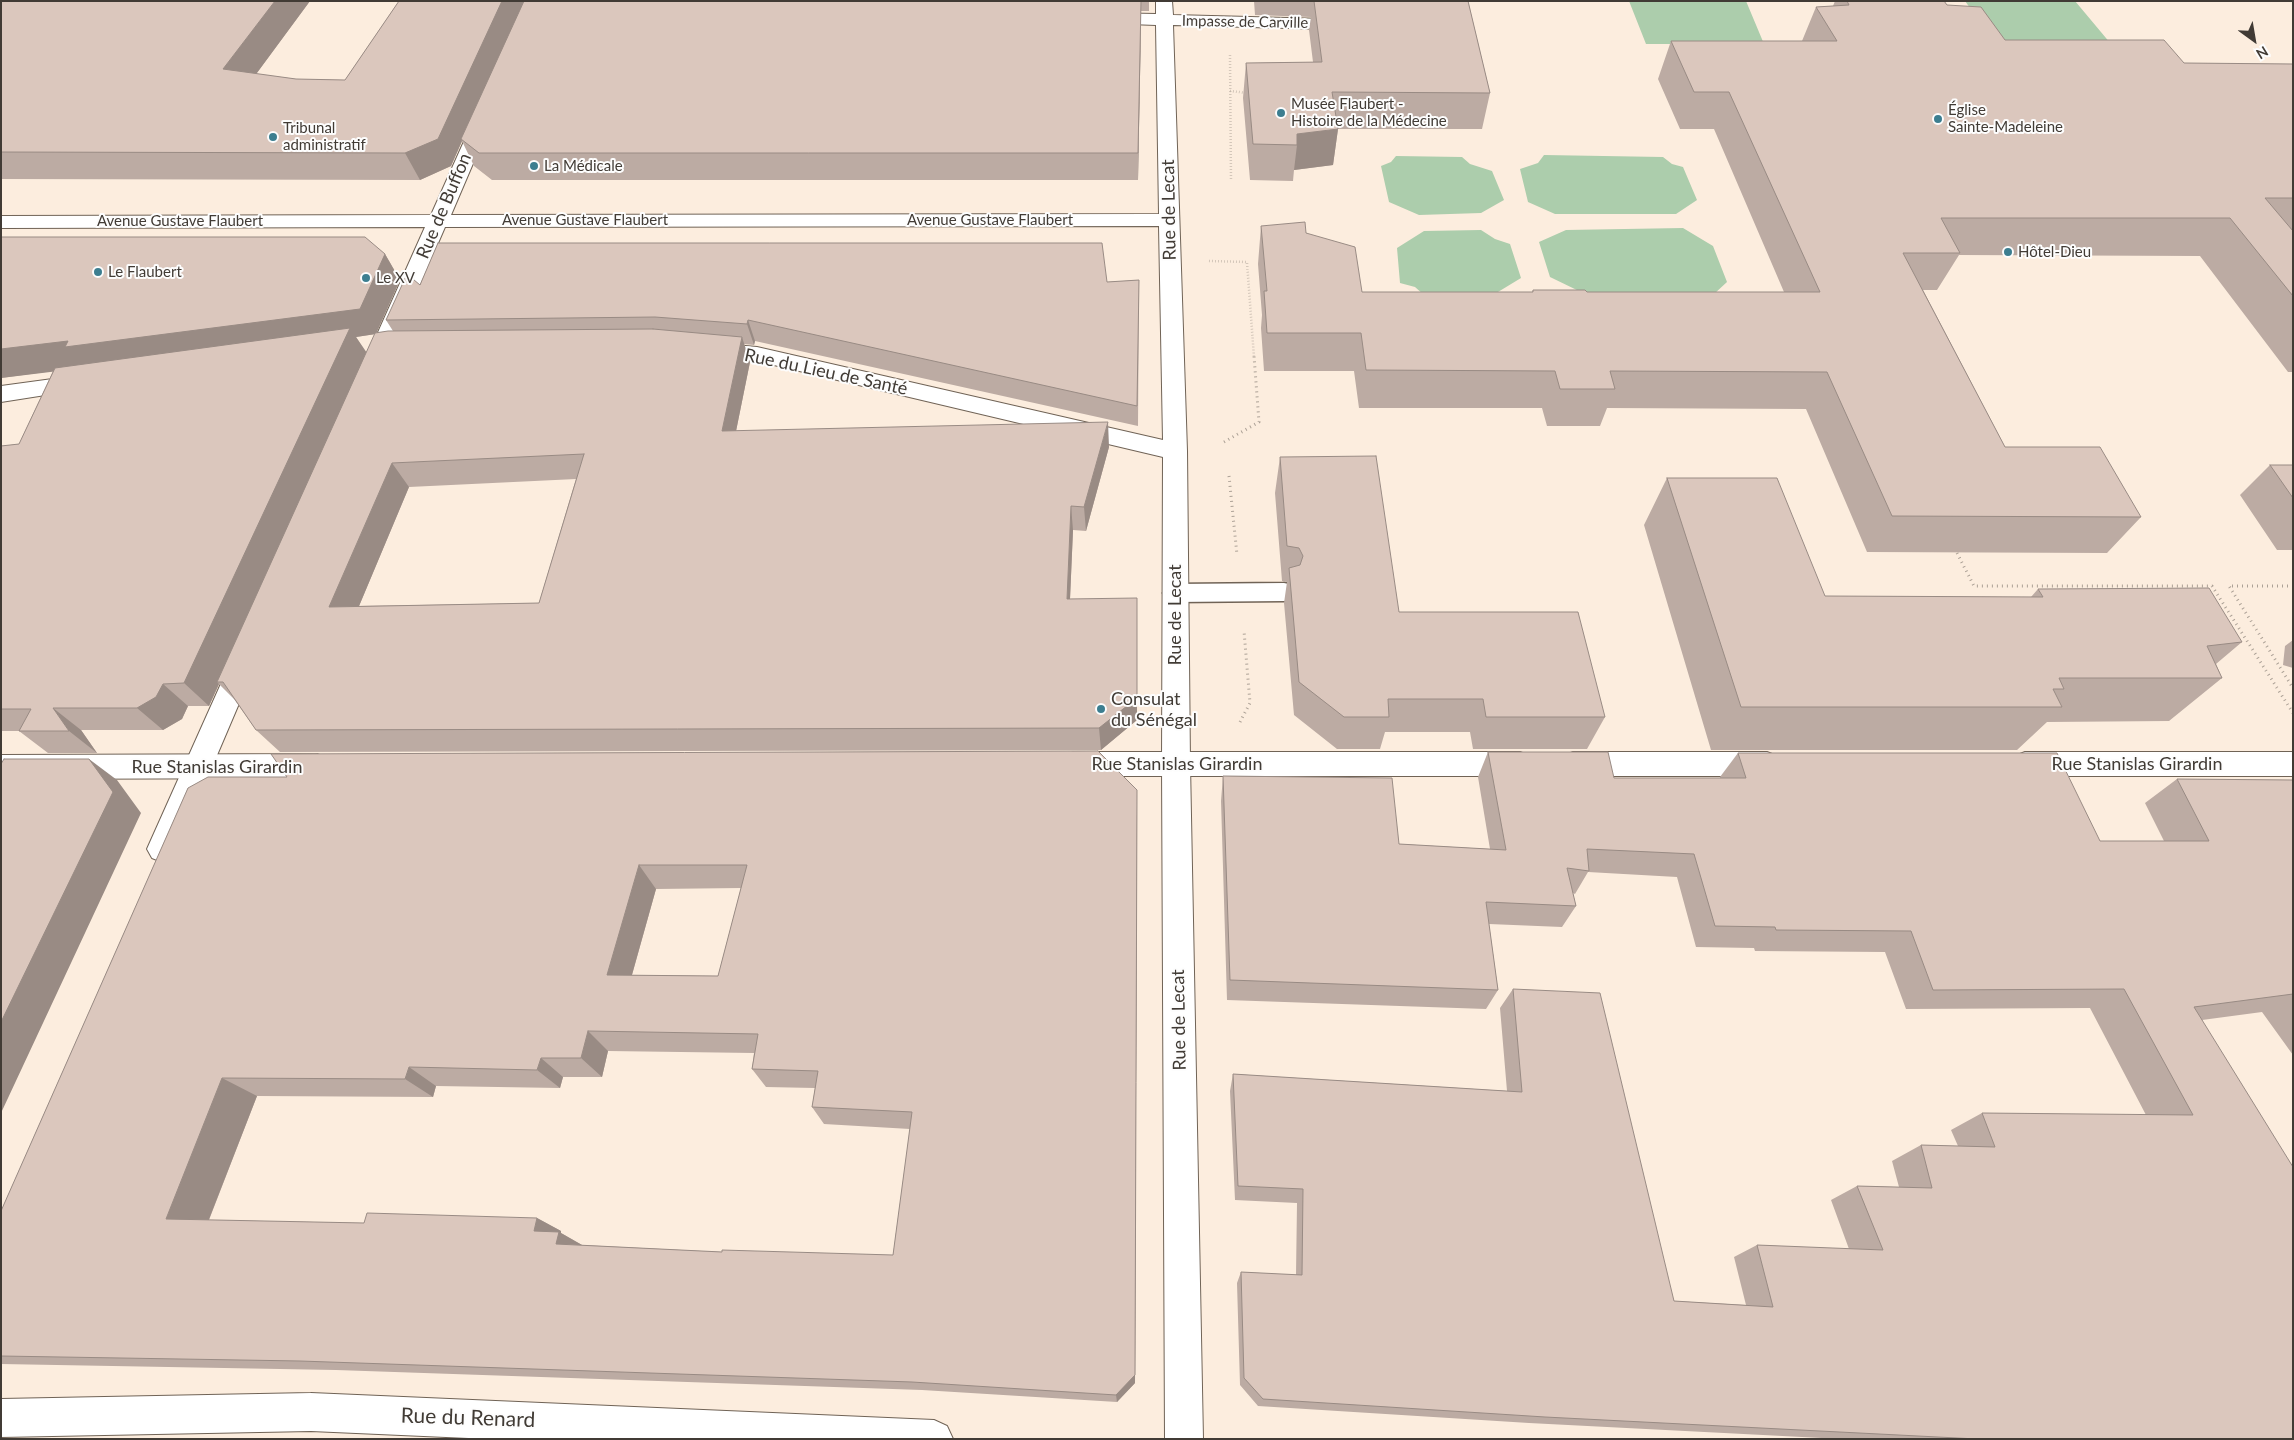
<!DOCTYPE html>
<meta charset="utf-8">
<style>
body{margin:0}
#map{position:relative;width:2294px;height:1440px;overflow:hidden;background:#fcedde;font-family:Lato,sans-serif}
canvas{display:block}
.frame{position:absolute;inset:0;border:2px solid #413b35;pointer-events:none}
.north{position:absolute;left:2229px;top:15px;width:50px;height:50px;-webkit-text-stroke:4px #fdfdfd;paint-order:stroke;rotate:148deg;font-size:14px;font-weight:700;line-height:20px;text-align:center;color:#413b35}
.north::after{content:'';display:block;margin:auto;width:18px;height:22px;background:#413b35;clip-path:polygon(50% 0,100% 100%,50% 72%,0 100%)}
</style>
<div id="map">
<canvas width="2294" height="1440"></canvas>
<div class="frame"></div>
<div class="north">N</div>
</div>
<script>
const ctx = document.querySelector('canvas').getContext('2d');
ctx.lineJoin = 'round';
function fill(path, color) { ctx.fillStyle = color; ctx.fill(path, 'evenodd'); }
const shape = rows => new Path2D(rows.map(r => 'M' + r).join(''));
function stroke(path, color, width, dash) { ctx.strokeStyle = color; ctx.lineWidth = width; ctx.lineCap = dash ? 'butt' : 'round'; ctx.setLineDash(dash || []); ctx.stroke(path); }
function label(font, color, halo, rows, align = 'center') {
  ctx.font = font + ' Lato,sans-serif'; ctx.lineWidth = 4; ctx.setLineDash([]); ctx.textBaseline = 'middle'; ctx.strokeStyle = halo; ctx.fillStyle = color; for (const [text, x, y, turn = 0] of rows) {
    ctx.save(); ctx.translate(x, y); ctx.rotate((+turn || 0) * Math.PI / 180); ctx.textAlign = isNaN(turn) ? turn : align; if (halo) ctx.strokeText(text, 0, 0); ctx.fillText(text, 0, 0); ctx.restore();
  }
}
fill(shape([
 [1629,1,1746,1,1764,44,1646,44],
 [1965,1,2075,1,2111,44,1996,44],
 [1544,155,1663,157,1672,164,1683,167,1697,200,1676,214,1555,214,1528,202,1520,169,1538,163],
 [1396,156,1462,157,1470,164,1492,171,1504,200,1481,213,1419,215,1389,202,1381,166,1391,162],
 [1683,228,1713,246,1727,282,1714,294,1583,293,1550,277,1539,242,1566,230],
 [1481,230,1495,239,1510,244,1521,278,1493,295,1424,295,1415,287,1400,283,1397,248,1424,231]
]), '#accdac');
const lane = shape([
 [1284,583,1293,585,1296,592,1293,599,1284,601,1175,602,1166,600,1163,593,1166,586,1175,584,1284,583]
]);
const street = shape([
 [1156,1,1172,1,1173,15,1326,19,1332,20,1335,24,1332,28,1326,29,1173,25,1187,451,1190,764,1203,1439,1165,1439,1162,764,1163,457,757,361,710,357,702,355,699,350,702,345,710,343,757,347,1163,440,1159,226,445,227,385,366,382,371,374,373,366,371,363,366,425,227,1,228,1,216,431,215,474,119,476,115,483,113,490,115,492,119,451,215,1159,214,1156,25,1103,23,1097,22,1094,18,1097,14,1103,13,1156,14,1156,1],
 [82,375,90,378,93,383,90,388,1,402,1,386,82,375],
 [245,648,254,651,258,659,177,849,172,858,162,862,152,858,147,849,232,659,236,651,245,648]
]);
const secondary = shape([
 [1073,752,1520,752,1530,756,1534,764,1530,772,1520,776,1073,776,1063,772,1059,764,1063,756,1073,752],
 [1573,752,1767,752,1777,756,1781,764,1777,772,1767,776,1573,776,1563,772,1559,764,1563,756,1573,752],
 [2025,752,2293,752,2293,776,2025,776,2015,772,2011,764,2015,756,2025,752],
 [317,754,327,758,331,766,327,774,317,778,1,779,1,755,317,754],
 [311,1393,934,1420,947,1426,953,1439,491,1439,311,1431,1,1437,1,1399,311,1393]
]);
stroke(lane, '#706356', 3);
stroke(street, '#706356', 2);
stroke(secondary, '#706356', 2);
stroke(shape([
 [1230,55,1231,181],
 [1230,91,1247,93],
 [1209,261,1247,262,1254,357]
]), '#aca196', 2.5, [0.5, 2.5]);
stroke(shape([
 [1224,442,1259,422,1254,356],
 [1229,476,1237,555],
 [1957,553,1974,586,2212,586,2293,713],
 [2293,586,2229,586,2293,688],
 [1240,722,1250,703,1244,631]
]), '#aca196', 3, [1, 4]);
fill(lane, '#fff');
fill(street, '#fff');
fill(secondary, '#fff');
fill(shape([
 [1,1,310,1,256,74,296,79,345,80,399,1,1149,1,1149,11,1141,11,1138,180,492,180,474,166,462,141,451,166,420,180,1,179],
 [1254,1,1468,1,1490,93,1482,129,1338,129,1333,165,1294,170,1293,181,1250,180,1243,98,1246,63,1313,62,1309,30,1311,17,1255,15],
 [1835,1,1944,1,1947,5,2005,40,2184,63,2293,64,2293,372,2288,372,2200,256,1959,255,1937,290,1923,290,2005,447,2141,517,2107,553,1867,552,1806,409,1607,408,1600,426,1547,426,1542,408,1359,408,1354,371,1264,371,1261,328,1262,315,1258,264,1261,226,1306,233,1362,292,1532,292,1533,290,1587,292,1784,292,1714,129,1680,129,1658,79,1671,41,1802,41,1816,7,1833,6],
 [1,237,385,254,400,280,376,333,393,331,386,320,420,285,1107,282,1139,280,1138,426,755,341,754,345,744,344,750,362,736,431,1109,447,1086,531,1073,530,1070,599,1137,720,1101,750,280,752,256,730,234,699,219,684,209,706,188,706,182,719,163,730,81,730,97,753,48,753,19,731,1,731,1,446,19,444,53,371,1,378],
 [375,334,366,353,356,337],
 [576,479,539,603,359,606,409,487],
 [1280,457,1399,612,1605,717,1587,749,1473,749,1470,732,1385,732,1380,749,1337,749,1294,715,1284,603,1287,582,1282,581,1275,493],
 [2270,465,2293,465,2293,550,2277,550,2240,495],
 [1667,478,1825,596,2031,597,2038,589,2242,642,2216,664,2222,678,2169,721,2047,722,2017,750,1711,750,1644,525],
 [2293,640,2293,668,2283,665,2285,646],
 [1488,752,1614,778,1720,778,1720,777,1738,753,2100,841,2164,841,2145,803,2177,779,2293,780,2293,1055,2262,1012,2202,1020,2293,1439,1841,1439,1529,1423,1258,1406,1240,1385,1237,1283,1241,1272,1296,1275,1297,1203,1235,1200,1230,1091,1233,1074,1507,1091,1500,1008,1513,989,1674,1301,1746,1305,1734,1257,1757,1245,1849,1249,1831,1200,1857,1186,1899,1187,1892,1161,1921,1145,1958,1146,1951,1130,1982,1113,2146,1115,2090,1008,1906,1009,1885,952,1755,951,1754,948,1696,947,1677,877,1588,872,1575,894,1573,893,1576,906,1562,927,1489,924,1498,990,1486,1009,1227,1000,1221,801,1223,776,1399,844,1490,849,1478,777],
 [188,788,1137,815,1135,1383,1117,1402,922,1390,336,1370,1,1364,1,1211],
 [741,888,718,976,632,975,656,889],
 [608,1051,754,1053,752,1069,766,1087,815,1088,812,1107,824,1124,910,1129,893,1255,722,1252,582,1245,561,1233,561,1231,537,1218,364,1223,209,1220,257,1096,433,1097,436,1086,560,1088,563,1077,602,1077]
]), '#bcaba3');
fill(shape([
 [275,1,310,1,240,96,223,69],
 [502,1,525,1,461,139,462,141,451,166,420,180,405,153],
 [1141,1,1141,25,1138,180,1138,153],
 [1338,129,1333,165,1294,170,1297,145,1297,134],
 [385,254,400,280,376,334,356,337,367,353,217,682,219,684,209,706,184,683,83,368,1,378,1,349],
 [748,320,755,341,754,345,747,324],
 [742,337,750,362,731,456,722,431],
 [1108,422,1109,447,1086,531,1084,507],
 [392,463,409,487,349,630,329,607],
 [1071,506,1073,530,1069,622,1067,599],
 [1137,598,1137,720,1101,750,1099,728],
 [163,684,188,706,182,719,163,730,137,708],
 [53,708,81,730,97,753,69,731],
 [89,759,117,780,141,813,1,1113,1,1022],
 [1137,790,1135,1383,1117,1402,1116,1395],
 [639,865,656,889,626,996,607,975],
 [588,1031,608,1051,602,1077,581,1058],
 [541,1058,563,1077,560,1088,537,1070],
 [409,1067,436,1086,433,1097,405,1079],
 [222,1078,257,1096,204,1232,166,1219],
 [537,1218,561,1231,561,1233,582,1245,556,1244,534,1231]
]), '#998b84');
const building = shape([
 [1,1,275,1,223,69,296,79,345,80,399,1,502,1,438,139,405,153,1,152,1,1],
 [524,1,1141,1,1138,153,479,153,461,139,524,1],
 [1314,1,1468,1,1490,93,1332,92,1338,129,1297,134,1297,145,1253,144,1246,63,1322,62,1314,1],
 [1847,1,1944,1,1947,5,1981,7,2005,40,2164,40,2184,63,2293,64,2293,198,2265,198,2293,231,2293,296,2230,218,1941,218,1960,253,1903,253,2005,447,2100,447,2141,517,1892,516,1827,372,1610,371,1615,389,1560,389,1555,371,1366,370,1361,333,1267,333,1264,291,1267,291,1261,226,1305,222,1306,233,1355,247,1362,292,1533,292,1533,290,1585,290,1587,292,1820,292,1729,92,1694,92,1671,41,1837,41,1816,7,1849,5,1847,1],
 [1,237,365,237,385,254,360,309,65,347,68,341,1,349,1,237],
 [438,243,1102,243,1107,282,1139,280,1137,406,748,320,747,324,655,317,386,320,407,274,420,285,438,243],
 [350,328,184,683,163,684,156,697,137,708,53,708,69,731,19,731,31,709,1,709,1,446,19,444,55,368,350,328],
 [653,329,742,337,722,431,1108,422,1084,507,1071,506,1067,599,1137,598,1137,698,1099,728,256,730,223,682,217,682,375,333,388,331,653,329],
 [584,454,539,603,329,607,392,463,584,454],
 [1376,456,1399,612,1578,612,1605,717,1486,717,1483,699,1388,699,1389,717,1344,717,1299,682,1289,568,1300,565,1303,556,1299,548,1287,546,1280,457,1376,456],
 [2270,465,2293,465,2293,498,2270,465],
 [1667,478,1777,478,1825,596,2043,597,2038,589,2209,588,2242,642,2207,646,2222,678,2059,678,2064,689,2053,689,2062,707,1741,707,1667,478],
 [1098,751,1137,790,1135,1375,1116,1395,912,1382,300,1361,1,1356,1,1211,188,788,208,777,287,777,271,754,1098,751],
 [639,865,747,865,718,976,607,975,639,865],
 [588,1031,758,1034,752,1069,818,1071,812,1107,912,1112,893,1255,722,1250,722,1252,556,1244,559,1232,534,1231,537,1218,367,1213,364,1223,166,1219,222,1078,405,1079,409,1067,537,1070,541,1058,581,1058,588,1031],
 [1488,752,1608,752,1614,778,1746,778,1738,753,2057,753,2100,841,2209,841,2177,779,2293,780,2293,994,2194,1007,2293,1167,2293,1439,1977,1439,1545,1417,1263,1399,1244,1378,1241,1272,1302,1275,1303,1189,1238,1186,1233,1074,1522,1092,1513,989,1600,993,1674,1301,1773,1307,1757,1245,1883,1250,1857,1186,1932,1188,1921,1145,1995,1147,1982,1113,2193,1115,2124,989,1933,990,1911,931,1776,930,1775,927,1715,926,1694,854,1587,849,1589,871,1567,868,1576,906,1486,902,1498,990,1230,980,1223,776,1392,778,1399,844,1506,850,1488,752],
 [4,759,89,759,113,792,1,1022,1,764,4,759]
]);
fill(building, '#dbc7bd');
stroke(building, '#998b84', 1);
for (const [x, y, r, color] of [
 [1281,113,5,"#3c7e90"],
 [1938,119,5,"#3c7e90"],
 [273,137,5,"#3c7e90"],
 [534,166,5,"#3c7e90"],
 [2008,252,5,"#3c7e90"],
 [98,272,5,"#3c7e90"],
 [366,278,5,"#3c7e90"],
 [1101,709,5,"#3c7e90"]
]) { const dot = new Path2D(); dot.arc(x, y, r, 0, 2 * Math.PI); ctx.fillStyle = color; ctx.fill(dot); stroke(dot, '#fdfdfd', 2); }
label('15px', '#413b35', '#fdfdfd', [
 ["Impasse de Carville",1245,22,1],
 ["Avenue Gustave Flaubert",585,220],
 ["Avenue Gustave Flaubert",990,220],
 ["Avenue Gustave Flaubert",180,221]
]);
label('15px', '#413b35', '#fdfdfd', [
 ["Musée Flaubert -",1291,104],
 ["Histoire de la Médecine",1291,121],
 ["Église",1948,110],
 ["Sainte-Madeleine",1948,127],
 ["Tribunal",283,128],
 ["administratif",283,145],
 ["La Médicale",544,166],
 ["Hôtel-Dieu",2018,252],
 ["Le Flaubert",108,272],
 ["Le XV",376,278]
], 'left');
label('18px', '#413b35', '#fdfdfd', [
 ["Rue de Buffon",444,206,-67],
 ["Rue de Lecat",1169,210,-91],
 ["Rue du Lieu de Santé",826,372,12],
 ["Rue de Lecat",1175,615,-90],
 ["Rue Stanislas Girardin",1177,764],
 ["Rue Stanislas Girardin",2137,764],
 ["Rue Stanislas Girardin",217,767],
 ["Rue de Lecat",1179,1020,-91]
]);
label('18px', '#413b35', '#fdfdfd', [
 ["Consulat",1111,699],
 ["du Sénégal",1111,720]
], 'left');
label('21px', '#413b35', '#fdfdfd', [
 ["Rue du Renard",468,1418,2]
]);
</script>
